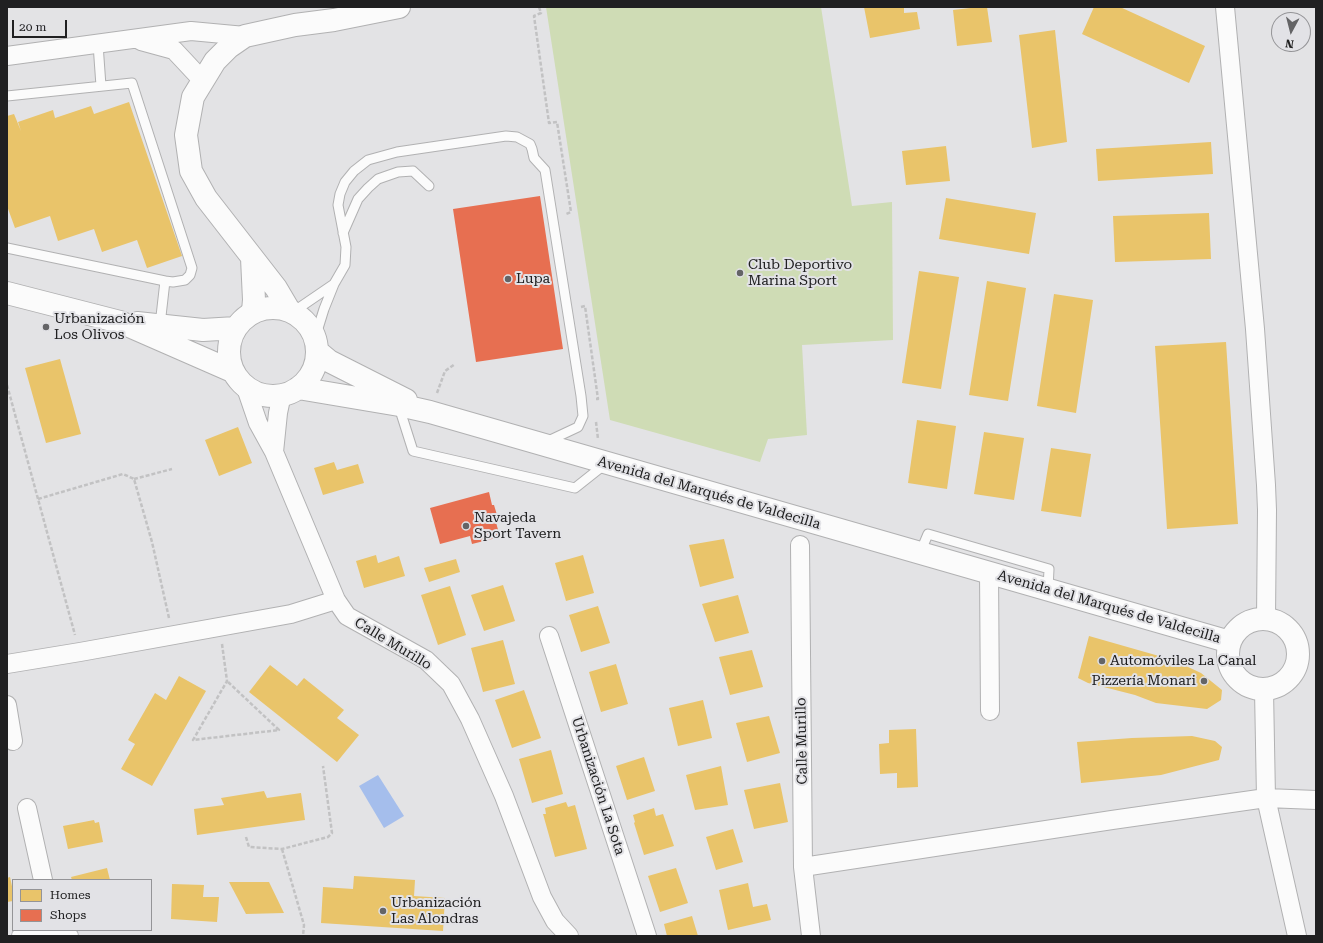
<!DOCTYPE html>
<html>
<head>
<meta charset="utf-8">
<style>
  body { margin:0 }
  #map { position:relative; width:1323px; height:943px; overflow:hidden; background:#e3e3e5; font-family:"Roboto Serif",serif }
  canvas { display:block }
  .frame { position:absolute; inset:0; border:8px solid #202021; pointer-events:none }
  .legend { position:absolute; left:12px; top:879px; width:140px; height:52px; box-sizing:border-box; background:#e2e2e6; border:1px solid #949497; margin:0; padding:5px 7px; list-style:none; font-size:12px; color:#202021 }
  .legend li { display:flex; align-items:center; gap:8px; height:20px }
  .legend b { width:20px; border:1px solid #949497 }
  .north { position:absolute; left:1271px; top:12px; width:40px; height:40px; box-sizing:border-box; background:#e2e2e6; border:1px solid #949497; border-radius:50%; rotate:187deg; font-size:11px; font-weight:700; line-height:16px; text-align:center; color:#202021 }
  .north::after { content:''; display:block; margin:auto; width:14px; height:18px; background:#646466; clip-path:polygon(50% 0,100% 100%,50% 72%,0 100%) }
  .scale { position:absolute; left:12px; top:20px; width:55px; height:18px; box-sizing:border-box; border:2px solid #202021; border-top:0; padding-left:5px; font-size:12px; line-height:14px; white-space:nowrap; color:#202021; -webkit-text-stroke:3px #e2e2e6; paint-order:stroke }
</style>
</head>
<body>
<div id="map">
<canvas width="1323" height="943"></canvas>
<div class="frame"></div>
<ul class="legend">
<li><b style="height:11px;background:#e9c46a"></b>Homes</li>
<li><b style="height:11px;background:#e76f51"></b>Shops</li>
</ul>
<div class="north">N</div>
<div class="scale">20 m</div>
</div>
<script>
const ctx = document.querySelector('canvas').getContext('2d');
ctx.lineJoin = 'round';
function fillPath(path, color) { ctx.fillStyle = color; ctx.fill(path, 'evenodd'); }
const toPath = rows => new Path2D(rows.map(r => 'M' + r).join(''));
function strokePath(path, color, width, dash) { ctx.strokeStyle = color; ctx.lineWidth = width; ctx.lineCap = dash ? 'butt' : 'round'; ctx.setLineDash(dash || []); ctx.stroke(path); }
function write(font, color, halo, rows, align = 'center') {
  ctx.font = font + ' "Roboto Serif",serif'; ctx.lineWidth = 4; ctx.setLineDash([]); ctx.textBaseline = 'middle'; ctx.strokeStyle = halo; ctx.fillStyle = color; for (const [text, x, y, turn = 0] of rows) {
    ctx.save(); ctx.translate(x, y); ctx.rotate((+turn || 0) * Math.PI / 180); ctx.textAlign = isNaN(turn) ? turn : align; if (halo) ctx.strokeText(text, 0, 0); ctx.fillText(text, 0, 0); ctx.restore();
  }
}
fillPath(toPath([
  [546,7,821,7,852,206,892,202,893,340,802,345,807,435,768,439,760,462,610,420]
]), '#cfdcb5');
fillPath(toPath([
  [378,775,404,816,384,828,359,786]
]), '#a5beec');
fillPath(toPath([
  [864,7,904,7,904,13,917,12,920,29,870,38],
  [979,7,987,7,992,42,957,46,953,10],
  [1094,7,1120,7,1205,46,1189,83,1082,34],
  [1055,30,1067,142,1032,148,1019,35],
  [129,102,182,256,147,268,137,240,102,252,94,229,58,241,50,216,15,228,7,206,7,116,14,114,21,131,18,122,53,110,55,118,91,106,94,114],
  [1211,142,1213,174,1098,181,1096,149],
  [946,146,950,181,906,185,902,151],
  [946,198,1036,213,1029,254,939,239],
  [1209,213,1211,259,1115,262,1113,216],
  [919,271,959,277,941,389,902,383],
  [987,281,1026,288,1008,401,969,395],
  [1054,294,1093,300,1076,413,1037,406],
  [1226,342,1238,524,1167,529,1155,346],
  [60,359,81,434,46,443,25,368],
  [917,420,956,426,947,489,908,483],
  [238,427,252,463,219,476,205,440],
  [984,432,1024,438,1014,500,974,494],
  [1051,448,1091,454,1081,517,1041,511],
  [334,462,337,470,358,464,364,483,323,495,314,468],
  [724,539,734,578,700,587,689,545],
  [376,555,378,563,399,556,405,576,364,588,356,561],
  [583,555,594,593,566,601,555,563],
  [456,559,460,572,429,582,424,568],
  [503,585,515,621,484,631,471,595],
  [450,586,466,635,438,645,421,595],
  [738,595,749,633,715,642,702,604],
  [598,606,610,643,581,652,569,615],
  [1089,636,1173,660,1201,673,1222,690,1221,700,1207,709,1156,703,1135,695,1088,683,1078,678],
  [503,640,515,684,483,692,471,648],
  [752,650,763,687,730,695,719,657],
  [616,664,628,704,601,712,589,672],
  [270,665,297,686,304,678,344,710,337,718,359,735,337,762,249,692],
  [179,676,206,691,152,786,121,769,135,744,128,740,155,693,166,700],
  [524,690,541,738,512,748,495,700],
  [703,700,712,738,678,746,669,708],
  [769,716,780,753,747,762,736,723],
  [916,729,918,787,897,788,897,773,880,774,879,744,889,743,889,730],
  [1192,736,1215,741,1222,747,1219,760,1161,775,1081,783,1077,742,1132,738],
  [551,750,563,794,532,803,519,759],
  [644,757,655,791,627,800,616,766],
  [721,766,728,805,695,810,686,775],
  [780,783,788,822,754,829,744,790],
  [264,791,267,798,301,793,305,820,197,835,194,809,224,805,221,798],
  [566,802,568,807,575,805,587,849,555,857,543,814,546,814,545,808],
  [654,808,656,816,663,814,674,846,644,855,634,823,635,822,633,815],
  [94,820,95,823,99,822,103,842,68,849,63,826],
  [733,829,743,862,716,870,706,837],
  [107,868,110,880,72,880,71,877],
  [676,868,688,903,660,912,648,876],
  [354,876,415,880,414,896,445,898,443,931,321,923,323,887,353,889],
  [10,877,13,891,13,901,7,902,7,878],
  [229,882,269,882,284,913,246,914],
  [748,883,753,907,767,904,771,920,728,930,719,890],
  [172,884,204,885,203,897,219,897,217,922,171,919],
  [692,916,698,936,667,936,664,924]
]), '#e9c46a');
fillPath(toPath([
  [540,196,563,349,476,362,453,209],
  [489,492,492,505,494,505,497,515,494,515,500,537,472,544,470,536,440,544,430,508]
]), '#e76f51');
const service = toPath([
  [98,44,101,86],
  [7,96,132,83,192,268,190,275,185,280,173,282,165,281],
  [343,233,358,199,368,188,378,179,398,172,413,171,429,186],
  [7,248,165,281,160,325],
  [293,312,334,284],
  [315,338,324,309,334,284,345,265,346,247,338,205,340,194,345,182,354,171,368,160,397,152,506,136,517,137,530,144,532,149,534,158,545,170,581,396,583,416,578,427,546,442],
  [399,407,413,451,575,488,604,465],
  [920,553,928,534,1049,569,1048,589]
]);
const minor = toPath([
  [1225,7,1255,329,1266,485,1267,510,1266,619],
  [141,41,174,50,203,81],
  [7,56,191,31,245,36],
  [246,388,258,423,274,452,336,600,347,616,426,660,451,684,470,719,504,796,542,897,555,921,569,936],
  [274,452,278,413,282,394],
  [800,545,803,867,811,936],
  [989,572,990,711],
  [549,636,647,936],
  [7,664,80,652,291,614,336,600],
  [1264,690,1266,798,1297,936],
  [7,705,13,741],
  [27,808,43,880],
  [803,867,1112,820,1266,798,1316,800],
  [21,936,69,936]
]);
const tertiary = toPath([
  [252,258,254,300,253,311],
  [289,310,276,288,206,198,191,171,186,135,193,97,215,61,229,47,245,36,295,25,334,20,399,7]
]);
const secondary = toPath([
  [7,293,120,322,232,371],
  '229 352a44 44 0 1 1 88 0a44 44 0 1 1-88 0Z',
  [137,323,203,330,236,328],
  [317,351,329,361,406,400],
  [298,388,399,405,430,412,1230,642],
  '1228 654a35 35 0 1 1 70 0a35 35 0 1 1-70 0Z'
]);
strokePath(service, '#b1b1b2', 11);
strokePath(minor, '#b1b1b2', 20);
strokePath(tertiary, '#b1b1b2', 24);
strokePath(secondary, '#b1b1b2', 24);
strokePath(toPath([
  [539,7,541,13,534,16,549,123,557,122,571,212,566,214],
  [581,307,585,306,598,399,595,399],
  [7,385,75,635],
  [437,393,445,371,455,364],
  [596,422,598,439],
  [134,479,172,469],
  [38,499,123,474,134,479,152,542,169,618],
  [222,644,227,681,193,740,279,730,227,681],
  [246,837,249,847,282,849,328,837,332,833,323,766],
  [282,849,304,925,303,936]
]), '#c2c2c3', 2.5, [4, 2]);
strokePath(service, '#fbfbfb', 9);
strokePath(minor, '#fbfbfb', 18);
strokePath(tertiary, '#fbfbfb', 22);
strokePath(secondary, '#fbfbfb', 22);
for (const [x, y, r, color] of [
  [740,273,4,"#646466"],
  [508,279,4,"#646466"],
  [46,327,4,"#646466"],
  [466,526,4,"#646466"],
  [1102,661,4,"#646466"],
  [1204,681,4,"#646466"],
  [383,911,4,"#646466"]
]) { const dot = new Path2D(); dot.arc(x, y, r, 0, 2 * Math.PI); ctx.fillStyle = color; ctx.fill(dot); strokePath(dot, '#e2e2e6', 1.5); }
write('14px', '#202021', '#e2e2e6', [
  ["Club Deportivo",748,265],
  ["Marina Sport",748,281],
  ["Lupa",516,279],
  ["Urbanización",54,319],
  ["Los Olivos",54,335],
  ["Navajeda",474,518],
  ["Sport Tavern",474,534],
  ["Automóviles La Canal",1110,661],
  ["Pizzería Monari",1196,681,"right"],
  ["Urbanización",391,903],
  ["Las Alondras",391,919]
], 'left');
write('14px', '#202021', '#e2e2e6', [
  ["Avenida del Marqués de Valdecilla",709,493,16],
  ["Avenida del Marqués de Valdecilla",1109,607,16],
  ["Calle Murillo",393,644,31],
  ["Calle Murillo",802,741,-91],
  ["Urbanización La Sota",598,786,72]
]);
</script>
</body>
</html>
